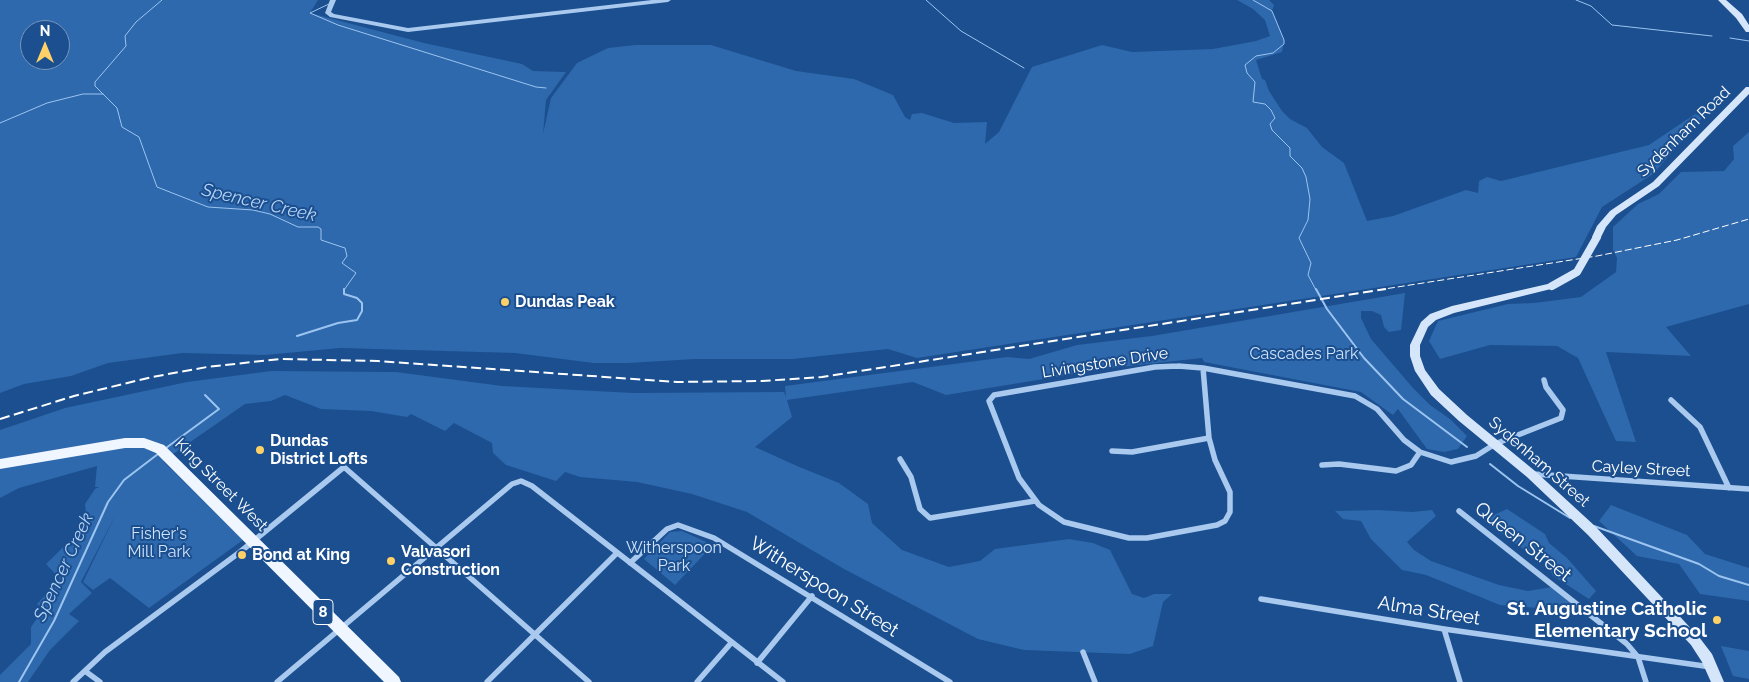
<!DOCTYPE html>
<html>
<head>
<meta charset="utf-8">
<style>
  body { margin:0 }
  #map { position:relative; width:1749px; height:682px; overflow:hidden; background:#1b4f8f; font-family:Raleway,sans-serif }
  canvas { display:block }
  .north { position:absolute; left:20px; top:20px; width:50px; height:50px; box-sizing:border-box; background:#1b4f8f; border:1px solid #7695bc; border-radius:50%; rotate:0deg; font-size:14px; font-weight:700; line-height:20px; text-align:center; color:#fff }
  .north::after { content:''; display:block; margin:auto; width:18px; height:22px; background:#ffd166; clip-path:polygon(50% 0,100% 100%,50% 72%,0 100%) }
</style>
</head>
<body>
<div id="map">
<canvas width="1749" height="682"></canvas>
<div class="north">N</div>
</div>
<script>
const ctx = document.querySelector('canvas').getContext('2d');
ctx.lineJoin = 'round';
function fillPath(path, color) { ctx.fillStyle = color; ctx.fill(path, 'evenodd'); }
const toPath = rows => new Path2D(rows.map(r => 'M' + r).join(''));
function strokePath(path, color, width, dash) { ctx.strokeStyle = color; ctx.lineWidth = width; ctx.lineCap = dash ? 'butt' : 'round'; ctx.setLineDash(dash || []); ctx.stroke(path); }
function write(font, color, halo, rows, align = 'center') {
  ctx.font = font + ' Raleway,sans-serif'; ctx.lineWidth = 4; ctx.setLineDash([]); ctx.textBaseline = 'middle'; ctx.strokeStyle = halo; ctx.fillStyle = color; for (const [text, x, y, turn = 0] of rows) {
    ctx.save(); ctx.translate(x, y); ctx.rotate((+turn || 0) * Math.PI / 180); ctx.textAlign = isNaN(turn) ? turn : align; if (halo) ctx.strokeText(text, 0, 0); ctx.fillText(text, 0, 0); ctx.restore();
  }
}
fillPath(toPath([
  [0,0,318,0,310,13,424,43,522,64,533,71,566,72,546,100,543,134,551,98,577,63,608,48,636,45,711,45,796,71,854,79,893,95,905,117,910,120,912,114,922,113,954,123,987,122,985,144,999,132,1032,67,1102,45,1132,52,1213,49,1256,41,1270,36,1265,20,1253,9,1237,0,1269,0,1274,5,1272,11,1284,40,1282,52,1256,60,1262,79,1265,80,1269,91,1282,111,1290,119,1307,128,1322,147,1344,163,1367,221,1393,216,1466,190,1478,193,1479,181,1487,177,1501,181,1649,145,1695,114,1703,117,1653,174,1602,207,1576,257,917,358,888,349,792,359,695,359,628,363,594,363,515,353,340,348,265,355,182,353,108,363,71,376,24,384,0,393],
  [30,30,60,30,60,60,30,60],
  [1749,132,1749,304,1666,327,1691,356,1606,352,1636,442,1616,441,1578,358,1557,346,1490,345,1440,359,1429,341,1438,321,1508,304,1534,303,1581,297,1616,272,1617,258,1613,250,1613,227,1638,204,1659,194,1681,172,1724,171,1734,159,1733,146],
  [1405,293,1401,330,1389,332,1384,327,1381,315,1372,311,1361,311,1361,318,1371,339,1413,388,1430,405,1450,419,1467,436,1458,449,1444,452,1427,449,1398,409,1393,415,1361,392,1204,362,1202,358,1111,368,946,395,913,382,787,400,792,417,755,447,797,466,839,483,868,504,872,523,902,550,949,567,980,561,995,549,1069,539,1093,543,1110,550,1132,594,1144,598,1154,594,1172,594,1163,602,1153,646,1130,654,1024,650,978,639,844,569,747,512,692,494,637,482,580,477,565,472,556,481,506,465,493,453,492,443,454,423,445,431,411,414,407,417,371,411,321,409,285,395,271,401,245,404,163,461,243,540,149,608,110,578,93,590,83,582,116,514,81,582,92,593,69,614,79,621,50,650,28,682,0,682,0,675,31,644,31,627,43,610,37,604,60,579,46,564,87,524,85,504,95,489,99,487,95,487,97,466,19,488,0,498,0,430,65,408,187,382,271,371,396,372,502,386,633,393,784,392,786,397,785,386,1007,357,1029,359,1077,345,1152,336],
  [1611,505,1687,535,1705,554,1749,568,1749,601,1700,594,1679,564,1637,556,1599,521],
  [1507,509,1545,534,1549,543,1567,558,1596,591,1589,599,1553,576,1544,556,1527,552,1483,520],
  [1378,510,1412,512,1432,510,1436,516,1407,542,1414,550,1431,561,1499,585,1528,591,1552,587,1588,612,1500,605,1426,575,1402,570,1371,539,1361,521,1343,519,1335,511],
  [682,531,713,545,675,585,644,559,670,532],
  [1721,646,1749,651,1749,679,1733,676]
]), '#2e69ad');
strokePath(toPath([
  [162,0,136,22,125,36,126,46,95,82,95,86,117,108,122,127,139,137,157,187,208,207,253,210,270,214,298,227,318,227,321,229,321,240,345,248,347,256,342,263,356,273,344,290],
  [926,0,961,31,1024,68],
  [1253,0,1272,11,1284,40,1284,44,1273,53,1256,56,1245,65,1247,73,1255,82,1253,102,1265,104,1271,110,1275,118,1270,124,1272,130,1290,148,1290,156,1302,168,1306,177,1310,199,1308,220,1299,238,1311,263,1308,275,1316,290],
  [1576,0,1591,6,1612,25,1712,36],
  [329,4,310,13,338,25,536,87,546,88],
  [1730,38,1749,41],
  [0,123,47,103,83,94,103,94]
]), '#9cc4f0', 1);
strokePath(toPath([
  [1316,289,1327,309,1364,358,1403,399,1467,447],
  [297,336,338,323,357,320,362,311,362,303,357,298,344,294,344,289],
  [166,448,219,409,205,395],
  [1490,464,1518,486,1570,518],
  [1594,526,1699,564,1719,576,1749,585],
  [19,682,54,621,108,502,124,480,158,454]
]), '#9cc4f0', 2);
strokePath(toPath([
  [1178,366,1203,368,1209,438,1215,460,1230,492,1230,512,1225,521,1217,525,1147,538,1129,538,1064,522,1039,505,1019,478,989,401,994,395,1155,367,1178,366],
  [1203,368,1355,396,1377,409,1404,440,1420,452,1451,462,1476,456,1495,444,1561,418,1563,410,1546,387,1544,380],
  [1671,400,1700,427,1729,488],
  [1112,451,1132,452,1209,438],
  [900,459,911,477,920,509,930,518,1035,501],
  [1322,465,1339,464,1396,471,1411,465,1420,452],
  [1533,474,1749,489],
  [1459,511,1627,644,1638,657,1646,682],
  [630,563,667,529,678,525,714,538,950,682],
  [1261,599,1444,629,1711,667],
  [1444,629,1460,682],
  [1083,652,1095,682],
  [757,663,812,596],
  [85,671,100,682],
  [73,682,105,652,240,552,344,467,589,682],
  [277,682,512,484,521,481,532,486,783,682],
  [487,682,617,553],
  [697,682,732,642]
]), '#a9c9ee', 5.5);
fillPath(toPath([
  [330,0,336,0,331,12,334,14,408,28,652,0,671,0,668,2,408,32,330,17,325,13,330,0]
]), '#a9c9ee');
fillPath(toPath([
  [1718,0,1726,0,1742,14,1749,25,1749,32,1746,32,1736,18,1718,0],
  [1746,87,1749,87,1749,94,1659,186,1616,215,1606,227,1600,239,1594,239,1592,237,1597,226,1610,211,1653,182,1746,87],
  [1552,283,1555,284,1557,286,1555,288,1454,313,1436,320,1428,327,1420,345,1420,356,1425,370,1439,389,1467,415,1535,471,1596,527,1699,637,1712,654,1724,682,1711,682,1702,662,1691,645,1588,535,1527,477,1459,421,1431,395,1415,371,1410,356,1410,345,1421,322,1430,314,1452,306,1552,283]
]), '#d6e6fa');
fillPath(toPath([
  [125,438,144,438,164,445,399,677,401,682,384,682,156,453,144,448,125,448,0,469,0,459,125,438]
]), '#f0f6ff');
strokePath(toPath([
  [1378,290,1597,256,1677,240,1749,219]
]), '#fff', 1, [7, 3]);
strokePath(toPath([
  [0,419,74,396,152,377,207,367,280,359,378,361,677,382,762,381,822,377,1386,289]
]), '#fff', 2, [10, 4.5]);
strokePath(toPath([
  [1552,286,1577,272,1597,237]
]), '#d6e6fa', 8);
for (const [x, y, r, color] of [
  [505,302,5,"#ffd166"],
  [260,450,5,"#ffd166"],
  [242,555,5,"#ffd166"],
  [391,561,5,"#ffd166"],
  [1717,620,5,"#ffd166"]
]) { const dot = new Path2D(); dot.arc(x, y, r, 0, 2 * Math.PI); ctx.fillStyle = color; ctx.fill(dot); strokePath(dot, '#1b4f8f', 2); }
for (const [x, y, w] of [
  [323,612,20]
]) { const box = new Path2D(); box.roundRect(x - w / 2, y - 12.5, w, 25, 4); ctx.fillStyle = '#1b4f8f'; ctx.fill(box); strokePath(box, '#fff', 1); }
write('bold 15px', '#fff', null, [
  ["8",323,612]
]);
write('16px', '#fff', '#1b4f8f', [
  ["Sydenham Road",1684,132,-44],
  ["Livingstone Drive",1105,363,-9],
  ["Sydenham Street",1539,462,41],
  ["Cayley Street",1641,469,3],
  ["King Street West",221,485,45]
]);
write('bold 16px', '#fff', '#1b4f8f', [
  ["Dundas Peak",515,302],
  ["Dundas",270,441],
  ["District Lofts",270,459],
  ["Valvasori",401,552],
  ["Construction",401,570],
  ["Bond at King",252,555]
], 'left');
write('16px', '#cfe3fa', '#1b4f8f', [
  ["Cascades Park",1304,354],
  ["Fisher's",159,534],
  ["Mill Park",159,552],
  ["Witherspoon",674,548],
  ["Park",674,566]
]);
write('italic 18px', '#b5d3f5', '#1b4f8f', [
  ["Spencer Creek",259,203,13],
  ["Spencer Creek",64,567,-65]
]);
write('19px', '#fff', '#1b4f8f', [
  ["Queen Street",1523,542,38],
  ["Witherspoon Street",824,587,32],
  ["Alma Street",1429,611,9]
]);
write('bold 19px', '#fff', '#1b4f8f', [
  ["St. Augustine Catholic",1707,609],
  ["Elementary School",1707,631]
], 'right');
</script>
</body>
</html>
